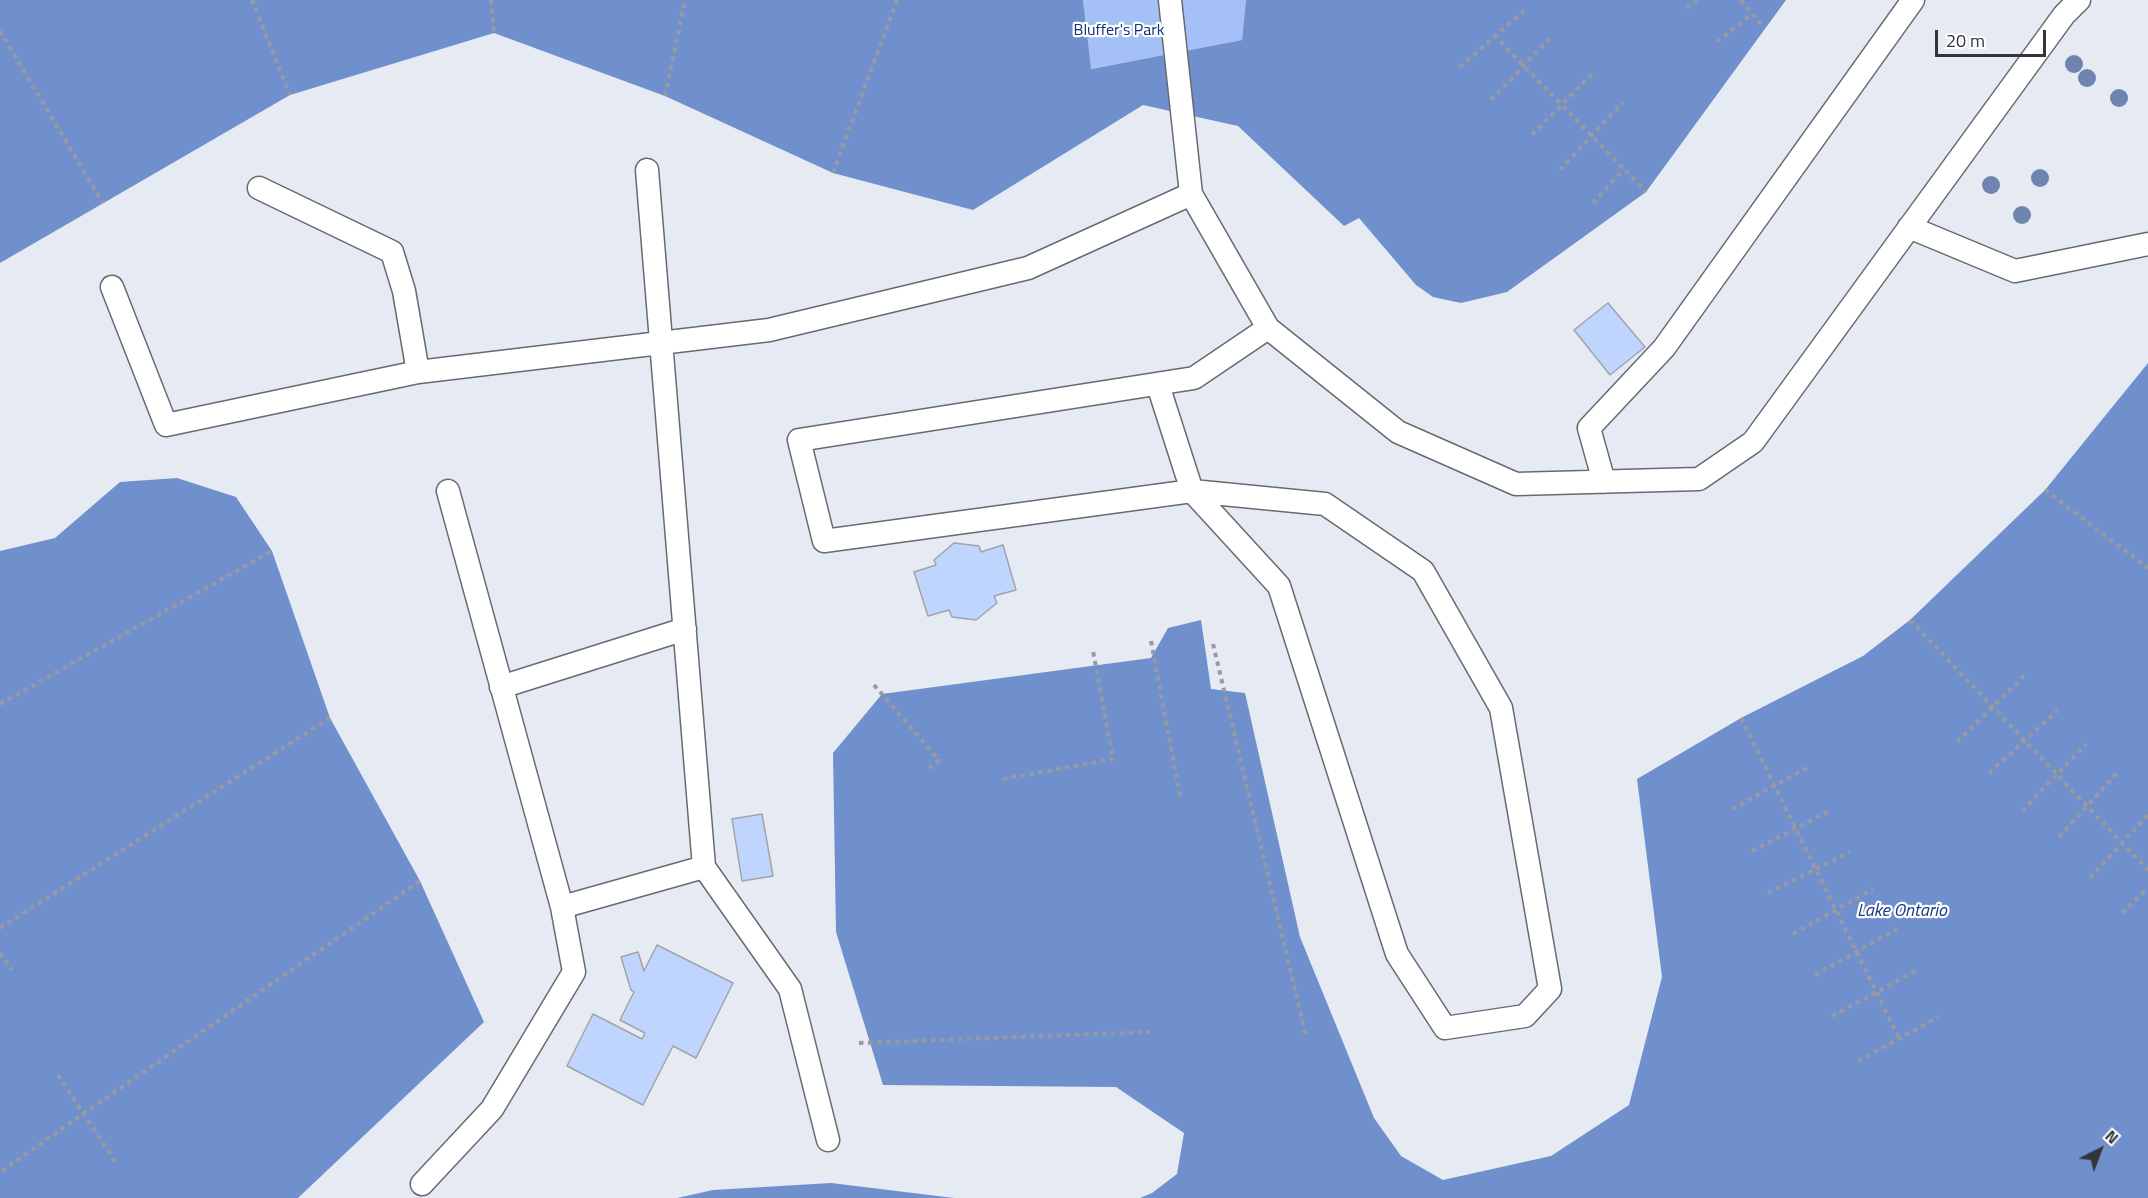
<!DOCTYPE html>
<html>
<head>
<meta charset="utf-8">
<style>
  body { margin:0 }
  #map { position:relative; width:2148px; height:1198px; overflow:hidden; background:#e5eaf3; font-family:"Titillium Web",sans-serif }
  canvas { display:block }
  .north { position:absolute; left:2070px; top:1120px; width:60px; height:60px; -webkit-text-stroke:4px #fff; paint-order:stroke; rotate:42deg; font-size:16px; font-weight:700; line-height:24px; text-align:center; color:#333539 }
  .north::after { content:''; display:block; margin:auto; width:21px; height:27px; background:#333539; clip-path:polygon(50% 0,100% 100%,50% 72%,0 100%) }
  .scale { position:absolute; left:1935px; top:30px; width:111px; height:27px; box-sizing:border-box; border:3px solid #333539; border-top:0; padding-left:8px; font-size:18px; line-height:21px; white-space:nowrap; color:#333539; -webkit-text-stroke:4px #fff; paint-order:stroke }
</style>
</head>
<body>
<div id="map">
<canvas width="2148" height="1198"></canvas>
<div class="north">N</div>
<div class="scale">20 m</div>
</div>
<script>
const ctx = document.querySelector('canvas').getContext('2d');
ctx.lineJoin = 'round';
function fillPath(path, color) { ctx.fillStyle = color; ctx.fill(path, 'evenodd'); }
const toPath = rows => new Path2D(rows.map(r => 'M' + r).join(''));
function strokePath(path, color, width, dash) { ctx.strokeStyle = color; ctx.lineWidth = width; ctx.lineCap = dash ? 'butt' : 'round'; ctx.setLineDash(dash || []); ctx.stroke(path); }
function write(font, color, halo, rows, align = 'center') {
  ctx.font = font + ' "Titillium Web",sans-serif'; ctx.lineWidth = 4.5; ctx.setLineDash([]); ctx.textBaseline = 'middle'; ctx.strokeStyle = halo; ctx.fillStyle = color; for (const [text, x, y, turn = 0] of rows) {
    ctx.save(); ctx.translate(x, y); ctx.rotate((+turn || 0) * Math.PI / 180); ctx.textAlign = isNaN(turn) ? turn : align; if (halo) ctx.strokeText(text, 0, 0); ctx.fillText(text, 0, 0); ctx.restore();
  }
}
fillPath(toPath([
  [1083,0,1246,0,1242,40,1090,69]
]), '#a4c0f7');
fillPath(toPath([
  [0,0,1083,0,1091,69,1242,40,1246,0,1786,0,1646,192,1507,292,1461,303,1433,297,1416,285,1359,218,1344,226,1238,126,1143,105,973,210,833,173,665,96,494,33,290,95,0,263],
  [2148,363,2148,1198,1140,1198,1152,1193,1177,1174,1184,1133,1116,1087,883,1085,836,932,833,753,882,694,1151,658,1168,628,1201,620,1211,689,1245,693,1300,937,1374,1118,1401,1156,1443,1180,1551,1156,1629,1105,1662,977,1637,779,1741,718,1863,656,1910,620,2045,490],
  [177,478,236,497,272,551,330,718,420,881,484,1022,298,1198,0,1198,0,551,55,538,120,482],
  [831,1183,954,1198,677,1198,713,1190]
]), '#708fcd');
const building = toPath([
  [1608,303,1645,347,1610,375,1574,330,1608,303],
  [954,543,979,546,981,552,1003,545,1016,590,994,596,997,603,976,620,952,617,949,610,928,616,914,572,936,565,934,560,954,543],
  [762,814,773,876,742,881,732,819,762,814],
  [657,945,733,983,696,1058,673,1046,643,1105,567,1066,593,1014,642,1039,645,1033,620,1020,634,992,631,990,621,957,638,952,644,971,657,945]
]);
fillPath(building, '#c0d5fd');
strokePath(building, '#9fa4ac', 1.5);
const service = toPath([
  [1170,0,1191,194],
  [259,188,392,252,404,291,418,372],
  [1909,227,2015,271,2148,244],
  [112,287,166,425,418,372,769,330,1028,268,1191,194,1268,328,1398,432,1516,484,1699,479,1753,442,2064,15,2079,0],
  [1158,385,1192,491,824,541,799,440,1194,378,1268,328],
  [1604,482,1589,428,1664,348,1913,0],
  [448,491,562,907,704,867,647,170],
  [1192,491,1325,504,1423,571,1501,708,1550,989,1525,1016,1445,1028,1397,954,1279,586,1192,491],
  [501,687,685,629],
  [704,867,790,989,828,1140],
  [422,1184,492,1109,574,972,562,907]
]);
strokePath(service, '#666a72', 25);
strokePath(toPath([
  [252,0,290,95],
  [491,0,494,33],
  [1741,0,1764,28],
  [1687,8,1697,0],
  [0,31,103,203],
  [1494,35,1646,192],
  [1717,42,1752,14],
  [1460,67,1526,9],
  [665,96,685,0],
  [1491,100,1550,38],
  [1532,135,1593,73],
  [1560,170,1623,102],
  [833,173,897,0],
  [1593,203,1624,169],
  [2045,490,2148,568],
  [1910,620,2148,870],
  [1151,641,1180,796],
  [1213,644,1306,1036],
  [874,685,939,760,927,770],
  [0,704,272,551],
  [1741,718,1899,1038],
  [1957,742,2024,676],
  [1989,773,2058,710],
  [1003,779,1113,759,1093,651],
  [1732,809,1810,766],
  [2022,811,2086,744],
  [2059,837,2117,773],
  [1752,851,1829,811],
  [2090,878,2148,815],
  [1768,893,1850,852],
  [2122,913,2148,888],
  [0,928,330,718],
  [1793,934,1873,889],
  [0,953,12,970],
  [1815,975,1897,929],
  [1832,1016,1916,971],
  [859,1043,1150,1032],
  [1858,1061,1938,1017],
  [58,1075,117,1164],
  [2,1171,83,1114,420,881]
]), '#979aa1', 4, [4.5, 4.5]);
strokePath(service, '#fff', 22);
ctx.fillStyle = '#7084b0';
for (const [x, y] of [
  [2074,64],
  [2087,78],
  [2119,98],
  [2040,178],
  [1991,185],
  [2022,215]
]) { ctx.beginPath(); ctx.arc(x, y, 9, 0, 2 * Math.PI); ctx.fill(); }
write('16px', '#113079', '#fff', [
  ["Bluffer's Park",1119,31]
]);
write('italic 18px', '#193882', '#fff', [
  ["Lake Ontario",1902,912]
]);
</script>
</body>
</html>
